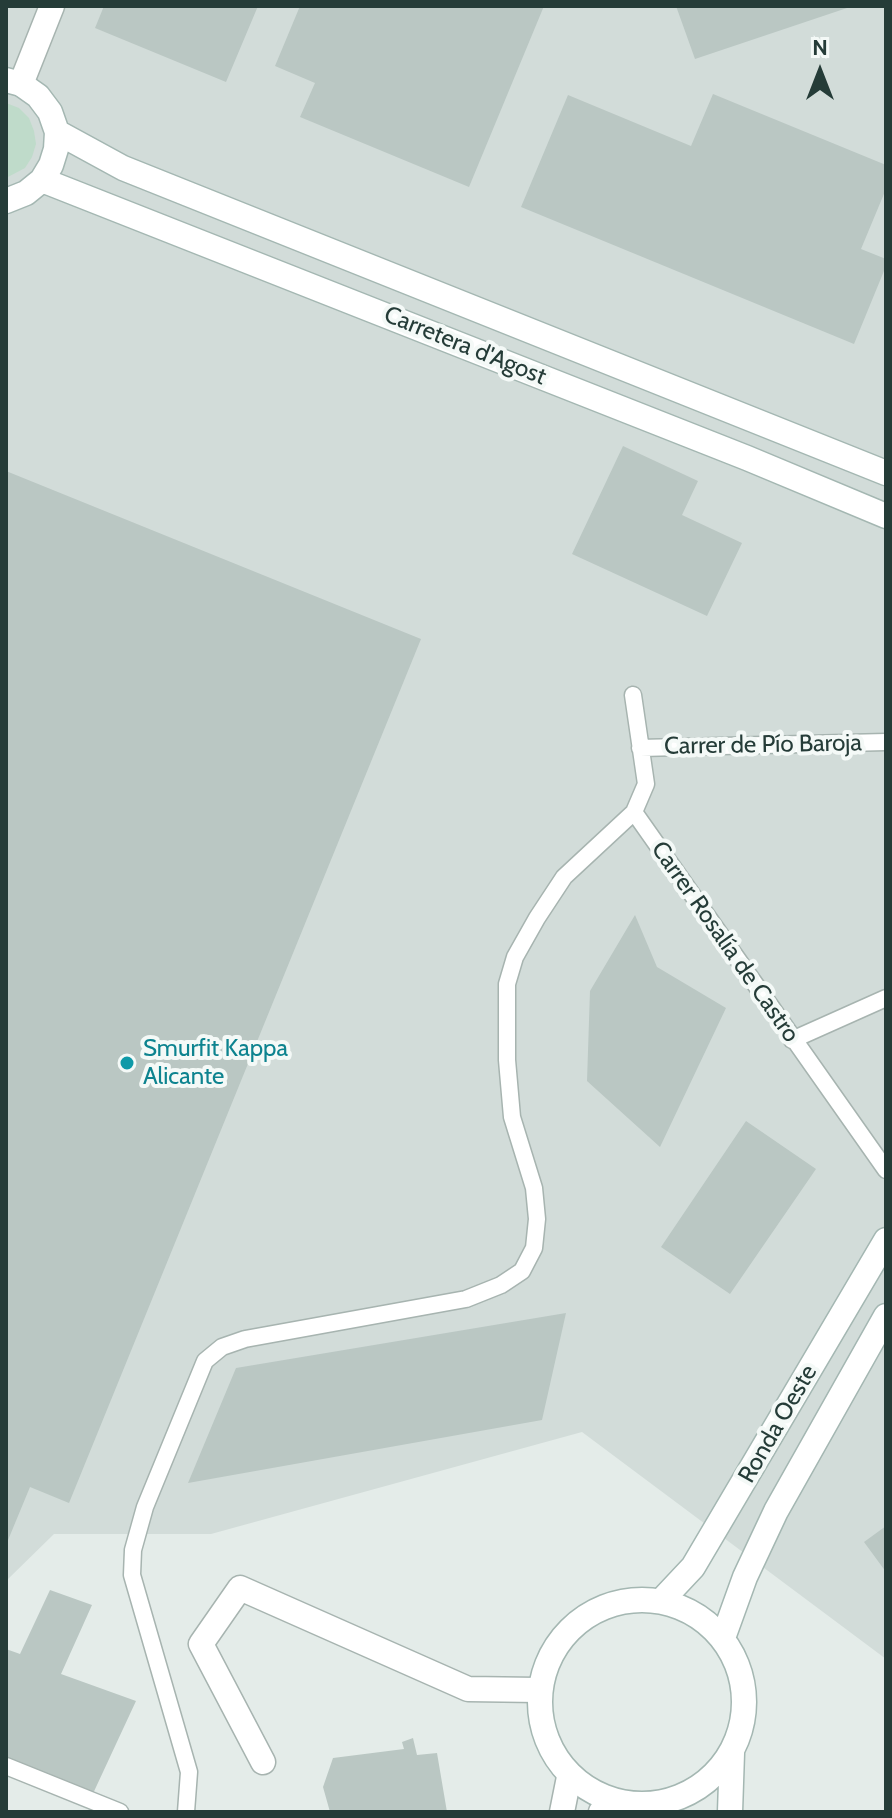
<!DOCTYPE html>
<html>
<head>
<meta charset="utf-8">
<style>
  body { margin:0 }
  #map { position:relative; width:892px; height:1818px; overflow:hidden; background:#e4ece9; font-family:Cabin,sans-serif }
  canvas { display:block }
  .frame { position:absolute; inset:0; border:8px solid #253c38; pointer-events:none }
  .north { position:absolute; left:780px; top:32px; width:80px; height:80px; -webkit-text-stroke:6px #f4f9f7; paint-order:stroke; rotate:0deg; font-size:22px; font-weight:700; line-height:32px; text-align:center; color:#253c38 }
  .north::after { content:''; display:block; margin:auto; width:28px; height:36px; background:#253c38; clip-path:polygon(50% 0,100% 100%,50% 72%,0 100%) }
</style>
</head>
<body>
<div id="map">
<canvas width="892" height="1818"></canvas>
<div class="frame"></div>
<div class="north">N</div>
</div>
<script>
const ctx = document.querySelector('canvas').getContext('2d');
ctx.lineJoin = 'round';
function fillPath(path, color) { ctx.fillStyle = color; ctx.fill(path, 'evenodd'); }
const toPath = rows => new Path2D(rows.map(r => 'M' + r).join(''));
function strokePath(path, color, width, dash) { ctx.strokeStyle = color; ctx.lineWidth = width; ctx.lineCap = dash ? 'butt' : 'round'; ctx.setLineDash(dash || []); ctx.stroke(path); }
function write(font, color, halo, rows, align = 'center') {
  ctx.font = font + ' Cabin,sans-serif'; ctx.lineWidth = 8; ctx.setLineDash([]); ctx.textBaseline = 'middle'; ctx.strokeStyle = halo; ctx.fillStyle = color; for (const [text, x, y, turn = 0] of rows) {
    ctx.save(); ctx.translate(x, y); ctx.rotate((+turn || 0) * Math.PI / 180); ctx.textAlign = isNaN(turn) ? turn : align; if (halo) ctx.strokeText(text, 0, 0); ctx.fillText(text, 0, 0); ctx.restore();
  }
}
fillPath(toPath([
  [6,6,886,6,886,1659,582,1432,211,1534,54,1534,6,1581]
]), '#d2dcd9');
fillPath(toPath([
  [6,103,19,108,29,118,34,131,36,144,32,157,25,168,6,178]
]), '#bfdbca');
fillPath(toPath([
  [104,6,258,6,226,82,95,28],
  [300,6,544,6,469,187,300,117,315,83,275,66],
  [676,6,850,6,850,7,695,59],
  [713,94,886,165,886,189,861,249,886,259,886,266,854,344,521,207,568,95,691,146],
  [623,446,698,481,682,515,742,543,707,616,572,554],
  [6,471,421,639,69,1503,30,1487,6,1545],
  [635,915,657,967,726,1008,660,1147,587,1081,590,991],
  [746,1121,816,1169,730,1294,661,1247],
  [566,1313,542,1420,188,1483,236,1368],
  [886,1526,886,1572,864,1542],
  [50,1590,92,1605,61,1674,136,1701,90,1800,6,1766,6,1649,20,1654],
  [413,1738,417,1755,437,1753,447,1812,330,1812,323,1787,333,1758,404,1749,402,1742]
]), '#bac7c3');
const service = toPath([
  [633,695,646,784,634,812,886,1170],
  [640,748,886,742],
  [792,1040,886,998],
  [6,1766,120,1812],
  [186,1812,189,1772,132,1575,133,1550,145,1507,205,1361,222,1347,245,1339,466,1299,501,1285,522,1271,534,1248,537,1219,534,1188,512,1117,507,1060,507,984,515,957,537,918,564,877,634,812]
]);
const minor = toPath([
  [21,84,52,6],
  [263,1762,201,1644,240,1588,468,1689,538,1690]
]);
const tertiary = toPath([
  [562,1812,569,1777],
  [601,1812,612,1802]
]);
const secondary = toPath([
  [6,80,21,84,38,96,50,112,57,132,56,149,51,165,42,180,26,193,6,201],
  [57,132,123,168,886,473],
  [42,180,747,458,886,516],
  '540 1702a102 102 0 1 1 204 0a102 102 0 1 1-204 0Z',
  [662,1600,693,1567,886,1240],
  [723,1638,745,1577,776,1511,886,1316],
  [730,1812,732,1753]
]);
strokePath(service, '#a7b4b0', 19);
strokePath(minor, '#a7b4b0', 27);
strokePath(tertiary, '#a7b4b0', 27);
strokePath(secondary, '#a4b7b2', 27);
strokePath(service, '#fff', 16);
strokePath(minor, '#fff', 24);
strokePath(tertiary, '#fff', 24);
strokePath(secondary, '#fff', 24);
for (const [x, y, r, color] of [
  [127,1063,8,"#0f9aa8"]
]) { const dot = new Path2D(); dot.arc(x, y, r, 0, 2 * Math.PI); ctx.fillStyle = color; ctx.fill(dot); strokePath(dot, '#f4f9f7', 3); }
write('24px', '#253c38', '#f4f9f7', [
  ["Carretera d'Agost",465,346,22],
  ["Carrer de Pío Baroja",763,745,-1],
  ["Carrer Rosalía de Castro",725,942,55],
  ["Ronda Oeste",778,1424,-60]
]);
write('24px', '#0d838f', '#f4f9f7', [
  ["Smurfit Kappa",143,1049],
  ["Alicante",143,1077]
], 'left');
</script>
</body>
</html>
